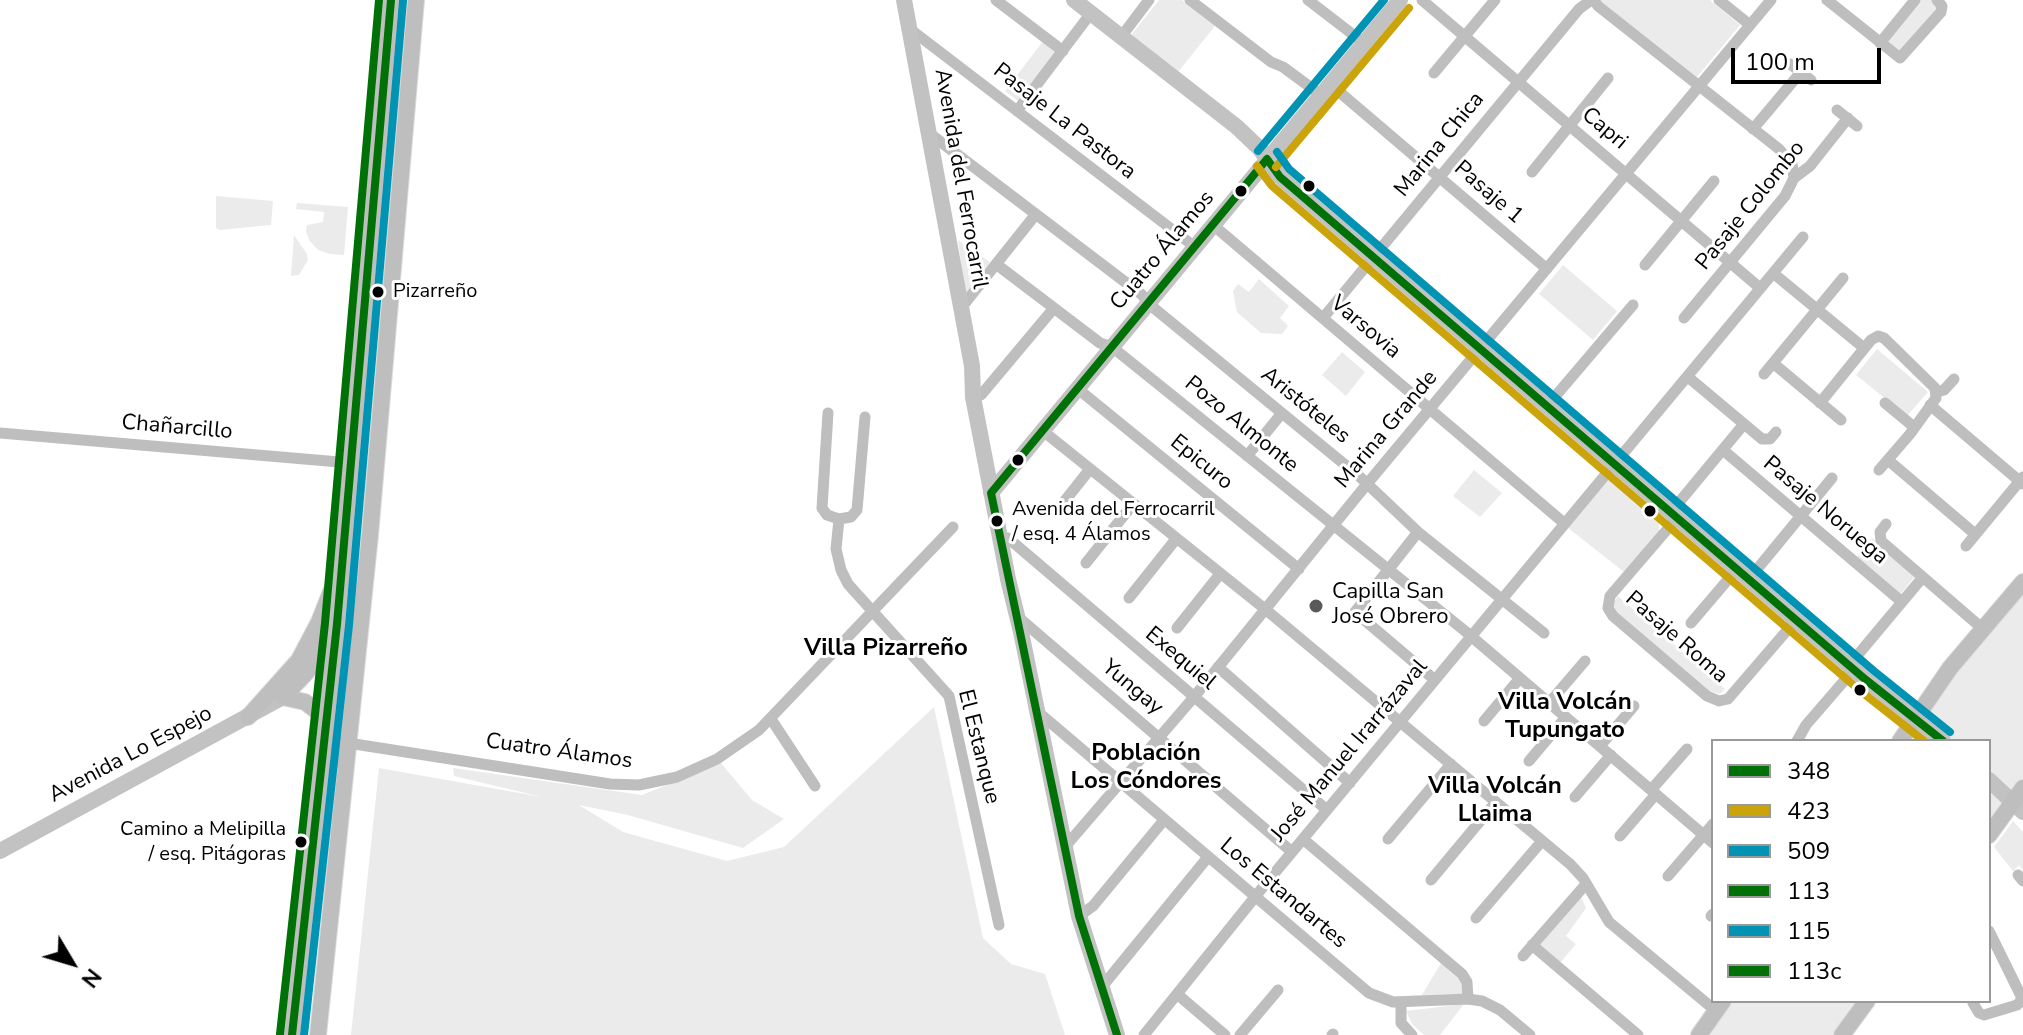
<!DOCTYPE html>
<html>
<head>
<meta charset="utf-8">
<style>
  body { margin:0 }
  #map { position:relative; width:2023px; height:1035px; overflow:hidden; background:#fff; font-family:"Nunito Sans",sans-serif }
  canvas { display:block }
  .legend { position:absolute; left:1711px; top:739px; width:280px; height:264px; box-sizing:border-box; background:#fff; border:2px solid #999; margin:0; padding:10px 14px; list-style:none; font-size:24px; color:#000 }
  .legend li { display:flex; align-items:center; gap:16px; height:40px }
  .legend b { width:40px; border:2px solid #999 }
  .north { position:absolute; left:32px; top:923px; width:80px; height:80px; -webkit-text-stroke:6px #fff; paint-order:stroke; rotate:128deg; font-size:22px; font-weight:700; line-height:32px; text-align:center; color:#000 }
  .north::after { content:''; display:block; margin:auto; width:28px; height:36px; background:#000; clip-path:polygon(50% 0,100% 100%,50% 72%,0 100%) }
  .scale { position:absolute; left:1731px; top:48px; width:150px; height:36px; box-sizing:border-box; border:4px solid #000; border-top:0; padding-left:10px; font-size:24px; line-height:28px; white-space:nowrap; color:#000; -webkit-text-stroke:6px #fff; paint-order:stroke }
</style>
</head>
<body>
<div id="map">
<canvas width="2023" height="1035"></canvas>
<ul class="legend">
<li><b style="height:10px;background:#007106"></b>348</li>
<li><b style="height:10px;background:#caa40a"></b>423</li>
<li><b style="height:10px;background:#0093b3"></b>509</li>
<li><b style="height:10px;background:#007106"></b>113</li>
<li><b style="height:10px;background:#0093b3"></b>115</li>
<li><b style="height:10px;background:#007106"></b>113c</li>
</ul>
<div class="north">N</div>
<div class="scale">100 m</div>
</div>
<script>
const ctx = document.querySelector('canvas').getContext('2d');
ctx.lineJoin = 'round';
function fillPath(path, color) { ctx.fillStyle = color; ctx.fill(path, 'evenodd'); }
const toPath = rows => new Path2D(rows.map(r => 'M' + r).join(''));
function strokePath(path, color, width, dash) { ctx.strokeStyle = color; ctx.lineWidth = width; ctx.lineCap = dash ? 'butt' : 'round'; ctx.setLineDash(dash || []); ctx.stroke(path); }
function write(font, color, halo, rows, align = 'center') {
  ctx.font = font + ' "Nunito Sans",sans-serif'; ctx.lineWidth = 6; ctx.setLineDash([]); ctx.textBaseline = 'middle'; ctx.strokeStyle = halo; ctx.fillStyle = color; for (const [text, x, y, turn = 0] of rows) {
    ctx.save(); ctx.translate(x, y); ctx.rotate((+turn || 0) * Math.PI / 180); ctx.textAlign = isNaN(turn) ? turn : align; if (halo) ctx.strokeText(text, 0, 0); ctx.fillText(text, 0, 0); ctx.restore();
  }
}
fillPath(toPath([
  [1159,0,1182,0,1215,26,1178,72,1131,35],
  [1602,0,1710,0,1740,25,1697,77,1601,2],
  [1919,0,1933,0,1939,5,1903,54,1885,40],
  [1044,40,1058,50,1018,101,1005,91],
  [216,196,273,201,271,225,220,230,216,228],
  [297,203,348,207,344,255,330,254,318,250,309,240,306,231,307,225,323,222,324,212,296,209],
  [294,235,307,254,308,260,299,275,291,276],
  [958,240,990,262,965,294],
  [1563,265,1617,311,1593,340,1539,294],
  [1259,279,1289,306,1280,318,1288,326,1282,334,1261,333,1237,312,1233,291,1238,284,1249,292],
  [1877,349,1928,392,1907,416,1856,375],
  [1342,352,1365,372,1346,396,1322,375],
  [1474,470,1502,493,1480,517,1453,496],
  [1611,474,1659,514,1659,531,1624,572,1567,527],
  [1872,538,1916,575,1900,595,1856,558],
  [2023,592,2023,781,1989,828,1989,741,1908,741,1957,671],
  [1618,596,1725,689,1720,694,1710,691,1616,612,1613,603],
  [934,707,983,938,1011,964,1045,974,1065,1035,351,1035,379,768,542,797,454,776,453,768,642,795,721,763,752,800,784,819,743,848,628,815,579,805,623,832,727,861,784,847],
  [2013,821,2023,832,2023,871,2019,865,2013,871,1994,847],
  [1580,894,1586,908,1566,936,1576,944,1560,963,1538,945],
  [1441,963,1462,982,1463,994,1422,995],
  [1731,1001,1862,1001,1838,1035,1708,1035],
  [1464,1004,1440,1035,1424,1035,1412,1024,1406,1011]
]), '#ebebeb');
const primary = toPath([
  [283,697,306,673,333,632],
  [283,697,305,702,327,719,344,763],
  [248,717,299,660,319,622,334,584],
  [1900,741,1950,668,2023,582],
  [1989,835,2023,788],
  [292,1035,337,624,391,0],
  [318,1035,370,535,416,0],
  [1699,1035,1723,1001],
  [1842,1035,1867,1001]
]);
strokePath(primary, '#dbdbdb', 18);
strokePath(toPath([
  [996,0,1063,51],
  [1190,0,1271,62,1283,67,1321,95],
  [1308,0,1364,43],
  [1422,0,1760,288],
  [1594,0,1598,6,1779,149,1792,164,1794,178],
  [1719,0,1750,25],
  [1827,0,1900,58,1941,12,1942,6,1937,0],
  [910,29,1195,247],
  [1121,37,1149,0],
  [1880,43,1915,0],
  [1790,64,1811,80],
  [1434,73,1495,0],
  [1330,84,1547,269],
  [1837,110,1857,126],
  [1017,111,1091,13],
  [1753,129,1801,72],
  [929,133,1141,294,1155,309,1360,477,1418,532,1544,633],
  [1532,172,1608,78],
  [1213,225,1564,523],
  [996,264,1100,343,1112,347,1465,631,1713,843],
  [1645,265,1714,181],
  [1773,273,1864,348],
  [961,308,1036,214],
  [1323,318,1579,9,1591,0],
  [1684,318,1785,196,1794,178,1810,166,1848,118],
  [1773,363,1841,420],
  [1764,374,1843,278],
  [1688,377,1762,439,1770,439,1776,432],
  [1078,389,1299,569],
  [1937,392,1944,390,1954,379],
  [981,395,1054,308],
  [1820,403,1871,340,1878,336,1884,338,1935,388,1936,398,1910,434,1879,470],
  [1885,403,1914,427],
  [1930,405,2023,484],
  [1547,406,1633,305],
  [828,413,822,508,827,515,839,519,851,517,857,510,865,417],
  [1043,431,1265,609,1570,864,1583,878,1609,922,1716,1011],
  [0,433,351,463],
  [1723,450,1902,602],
  [1247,456,1282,413],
  [1888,460,1975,534],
  [1056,512,1090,469],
  [1671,512,1744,424],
  [1677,518,1610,596,1608,608,1613,616,1707,696,1719,701,1728,699,1796,620],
  [839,519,836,549,841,570,848,584,949,696,999,925],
  [1886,524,1880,532,1881,541,1983,629],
  [1418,532,1355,612,1435,680],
  [1008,538,1327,810],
  [1966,546,2023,477],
  [1086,563,1133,504],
  [1749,579,1832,478],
  [1129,598,1176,539],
  [1018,617,1292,852],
  [1691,623,1737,569],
  [1177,628,1220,574],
  [1218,667,1350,783],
  [1549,703,1585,661],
  [1038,712,1369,993,1393,1002,1468,999,1482,1001,1500,1010,1530,1035],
  [771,719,815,786],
  [1484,721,1520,678],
  [1797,741,1806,725,1844,681,1856,657,1923,577],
  [348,743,610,784,639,785,677,777,717,759,759,730,953,527],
  [1600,746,1634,706],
  [1529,761,1566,717],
  [1651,790,1687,749],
  [1575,797,1611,755],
  [1620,836,1656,794],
  [1303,839,1462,974,1467,982,1468,999],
  [1388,839,1451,764],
  [1064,848,1194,697,1367,484,1771,0],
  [2018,875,2023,881],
  [1668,876,1713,824],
  [1431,880,1496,802],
  [1079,916,1093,906,1164,820],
  [1711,916,1713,914],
  [1476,918,1542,841],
  [1989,931,2021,996,2021,1001,2017,1005],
  [1532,945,1638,1035],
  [1523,956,1586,884],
  [1101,988,1208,857],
  [1177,994,1225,1035],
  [1401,1002,1401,1023,1412,1035],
  [1973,1003,1979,1013,1984,1015,2017,1005],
  [1144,1035,1263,887,1803,237],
  [1240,1035,1278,990],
  [1332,1035,1333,1034]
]), '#bebebe', 11);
strokePath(toPath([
  [904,0,972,366,973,397,1008,579,1021,632,1079,916,1117,1035],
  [1074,0,1237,127,1260,149,1280,177,1866,680,1943,741],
  [991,493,1400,0],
  [1989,780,2023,812],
  [0,851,283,697]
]), '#c2c2c2', 16);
strokePath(primary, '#bebebe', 16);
strokePath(toPath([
  [1267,159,1280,177,1866,680,1943,741],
  [1117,1035,1079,916,991,493,1267,159]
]), '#007106', 8);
strokePath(toPath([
  [1257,166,1272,186,1858,689,1924,741],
  [1276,167,1409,8]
]), '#caa40a', 8);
strokePath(toPath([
  [1258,151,1384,0],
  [1277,152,1289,169,1874,671,1950,732]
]), '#0093b3', 8);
strokePath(toPath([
  [292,1035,337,624,391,0]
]), '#007106', 8);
strokePath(toPath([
  [304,1035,349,625,403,1]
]), '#0093b3', 8);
strokePath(toPath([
  [280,1034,325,623,379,0]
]), '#007106', 8);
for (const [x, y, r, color] of [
  [1309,186,7,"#000"],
  [1241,191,7,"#000"],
  [378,292,7,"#000"],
  [1018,460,7,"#000"],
  [1650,511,7,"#000"],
  [997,521,7,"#000"],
  [1316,606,8,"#595959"],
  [1860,690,7,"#000"],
  [301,842,7,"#000"]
]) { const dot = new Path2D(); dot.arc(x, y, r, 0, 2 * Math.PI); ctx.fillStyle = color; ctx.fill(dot); strokePath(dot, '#fff', 3); }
write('20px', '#000', '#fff', [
  ["Pizarreño",393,292],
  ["Avenida del Ferrocarril",1012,510],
  ["/ esq. 4 Álamos",1012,535],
  ["Camino a Melipilla",286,830,"right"],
  ["/ esq. Pitágoras",286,855,"right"]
], 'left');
write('22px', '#000', '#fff', [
  ["Pasaje La Pastora",1064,122,38],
  ["Capri",1604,129,40],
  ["Marina Chica",1440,145,-51],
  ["Avenida del Ferrocarril",960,179,80],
  ["Pasaje 1",1488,193,41],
  ["Pasaje Colombo",1751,206,-51],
  ["Cuatro Álamos",1163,251,-50],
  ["Varsovia",1365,328,40],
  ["Aristóteles",1305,406,39],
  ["Pozo Almonte",1241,425,39],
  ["Chañarcillo",177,428,5],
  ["Marina Grande",1387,430,-50],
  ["Epicuro",1201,463,39],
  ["Pasaje Noruega",1825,511,40],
  ["Pasaje Roma",1676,638,41],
  ["Exequiel",1180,659,40],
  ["Yungay",1132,688,40],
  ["El Estanque",978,747,76],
  ["José Manuel Irarrázaval",1350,751,-50],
  ["Cuatro Álamos",559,752,8],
  ["Avenida Lo Espejo",131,755,-28],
  ["Los Estandartes",1283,894,40]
]);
write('22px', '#000', '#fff', [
  ["Capilla San",1332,593],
  ["José Obrero",1332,618]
], 'left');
write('bold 24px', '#000', '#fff', [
  ["Villa Pizarreño",886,649],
  ["Villa Volcán",1565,703],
  ["Tupungato",1565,731],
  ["Población",1146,754],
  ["Los Cóndores",1146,782],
  ["Villa Volcán",1495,787],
  ["Llaima",1495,815]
]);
</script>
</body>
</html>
